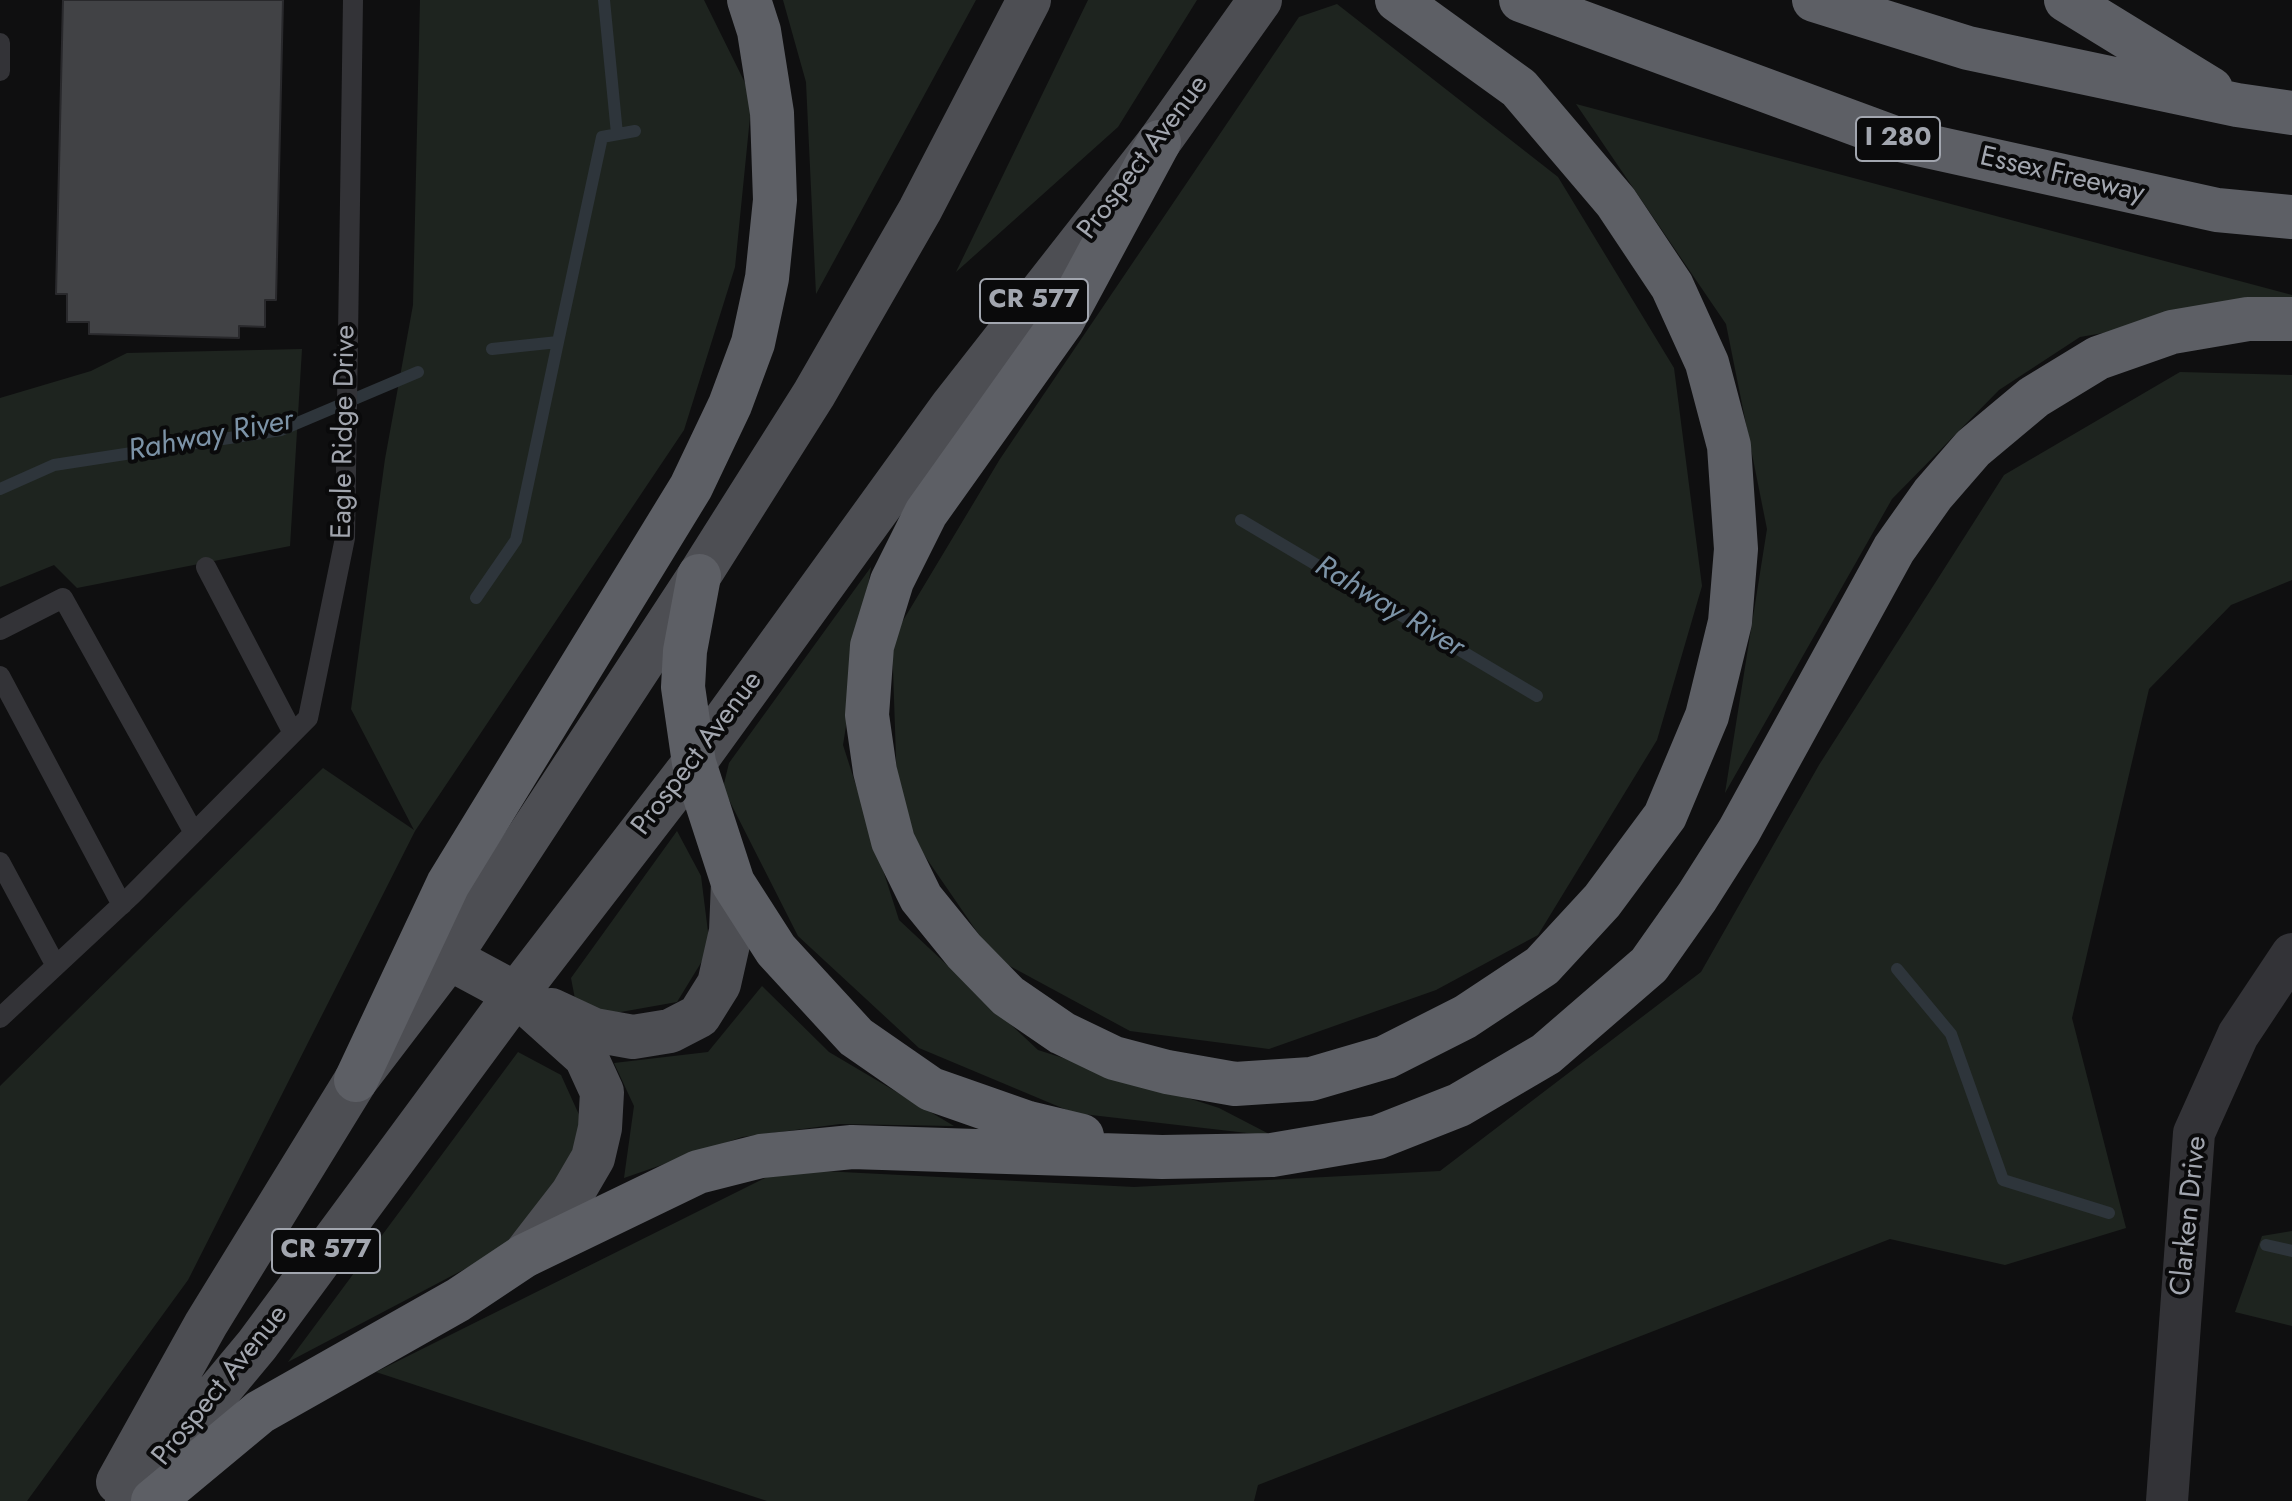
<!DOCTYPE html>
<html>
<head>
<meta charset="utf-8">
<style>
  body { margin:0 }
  canvas { display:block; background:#0f0f10 }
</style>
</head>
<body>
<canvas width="2292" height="1501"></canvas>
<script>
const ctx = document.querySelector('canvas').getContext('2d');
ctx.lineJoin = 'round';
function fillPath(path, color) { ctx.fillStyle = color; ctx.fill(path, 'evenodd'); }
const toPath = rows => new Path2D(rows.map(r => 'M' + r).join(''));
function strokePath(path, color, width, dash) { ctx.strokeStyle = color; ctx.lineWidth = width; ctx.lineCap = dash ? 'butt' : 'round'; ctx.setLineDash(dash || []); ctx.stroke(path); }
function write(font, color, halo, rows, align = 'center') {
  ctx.font = font + ' Jost,sans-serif'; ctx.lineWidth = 8; ctx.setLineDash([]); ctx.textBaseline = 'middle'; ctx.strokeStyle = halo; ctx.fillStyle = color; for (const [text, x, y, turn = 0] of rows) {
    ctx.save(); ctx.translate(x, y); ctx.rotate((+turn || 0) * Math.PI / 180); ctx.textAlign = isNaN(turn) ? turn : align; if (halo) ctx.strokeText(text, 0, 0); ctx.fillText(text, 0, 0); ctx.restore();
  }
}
fillPath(toPath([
  [420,0,704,0,752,97,735,267,684,430,415,831,188,1280,27,1501,0,1501,0,1086,323,768,414,830,351,709,385,459,413,305],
  [783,0,976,0,816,294,806,82],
  [1088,0,1197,0,1118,127,956,272],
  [1337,4,1558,177,1674,368,1702,586,1657,740,1538,935,1436,990,1269,1049,1130,1031,995,958,898,817,892,639,1000,459,1299,17],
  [1576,104,2292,295,2292,300,2080,337,1999,390,1892,499,1725,793,1767,529,1726,324],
  [302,349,290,546,77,588,54,565,0,587,0,398,91,371,127,353],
  [2180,372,2292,375,2292,580,2231,605,2149,689,2072,1018,2126,1228,2005,1265,1890,1239,1258,1485,1254,1501,767,1501,376,1372,783,1169,1134,1187,1440,1171,1701,972,1819,765,2004,475],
  [871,567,843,745,899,920,1038,1050,1219,1108,1273,1136,1074,1113,919,1048,798,936,723,788,729,763],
  [677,831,701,876,710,948,677,1002,615,1013,576,1004,571,978],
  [762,986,829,1052,954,1126,840,1124,742,1137,624,1178,634,1106,614,1063,708,1052],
  [518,1052,561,1075,585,1128,553,1188,499,1251,288,1362],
  [2292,1231,2292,1326,2235,1312,2262,1236]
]), '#1e241f');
strokePath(toPath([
  [604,0,617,134],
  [492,349,558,342,602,137,635,131],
  [0,489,54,465,281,430,418,372],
  [1241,520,1537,696],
  [476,598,516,540,558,342],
  [1897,969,1951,1034,2003,1180,2109,1213],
  [2266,1245,2292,1251]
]), '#2e353b', 12);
const building = toPath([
  [63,0,283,0,276,300,265,300,265,327,239,326,239,338,89,334,89,322,67,322,67,294,56,294,63,0]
]);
fillPath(building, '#414245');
strokePath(building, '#29292c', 2);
strokePath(toPath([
  [0,43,0,71],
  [206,567,293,733],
  [0,630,63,598,194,833],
  [0,676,122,905],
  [0,862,56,966],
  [0,1018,132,895,308,718,345,538,353,0]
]), '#333337', 20);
strokePath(toPath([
  [2167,1501,2194,1133,2238,1035,2292,954]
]), '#333337', 42);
strokePath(toPath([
  [449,958,516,994,586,1057,602,1092,600,1128,593,1158,572,1194,524,1256],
  [551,1010,594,1030,633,1037,670,1031,699,1016,719,984,731,931,733,883],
  [118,1482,206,1324,356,1080,449,958,699,576,814,394,920,210,1029,0],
  [127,1501,257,1345,516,994,694,763,953,405,1159,142,1260,0]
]), '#4d4e53', 44);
strokePath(toPath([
  [1521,0,1900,140,2217,210,2292,217],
  [1814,0,1968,48,2237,105,2292,113],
  [2066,0,2211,89],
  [1159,142,1062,322,926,513,892,581,872,646,867,715,875,771,893,841,921,898,964,951,1008,996,1062,1033,1114,1058,1167,1072,1235,1084,1311,1079,1386,1057,1465,1017,1542,966,1602,901,1665,816,1707,716,1730,622,1736,549,1729,446,1707,363,1672,286,1616,202,1519,88,1397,0],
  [699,576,685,651,683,687,694,763,733,883,776,950,856,1037,931,1089,1028,1123,1082,1136],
  [356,1080,448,884,691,487,730,405,753,343,767,278,775,200,772,113,759,31,749,0],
  [153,1501,260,1412,458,1300,524,1256,698,1172,761,1156,852,1147,1162,1157,1272,1155,1378,1137,1459,1105,1546,1054,1649,965,1697,897,1739,831,1894,549,1933,494,1973,448,2034,397,2098,358,2172,332,2248,319,2292,319]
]), '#5d5f65', 44);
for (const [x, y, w] of [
  [1898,139,84],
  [1034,301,108],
  [326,1251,108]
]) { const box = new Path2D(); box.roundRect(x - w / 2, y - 22, w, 44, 6); ctx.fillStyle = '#0a0a0b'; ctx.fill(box); strokePath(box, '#a2a6af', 2); }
write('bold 26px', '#a2a6af', null, [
  ["I 280",1898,139],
  ["CR 577",1034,301],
  ["CR 577",326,1251]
]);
write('28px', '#a2a6af', '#0a0a0b', [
  ["Prospect Avenue",1144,158,-53],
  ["Essex Freeway",2062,176,13],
  ["Eagle Ridge Drive",345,432,-89],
  ["Prospect Avenue",698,754,-53],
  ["Clarken Drive",2190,1216,-84],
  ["Prospect Avenue",221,1386,-51]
]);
write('italic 30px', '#7c93a7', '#0a0a0b', [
  ["Rahway River",211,437,-11],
  ["Rahway River",1389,608,31]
]);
</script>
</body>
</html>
